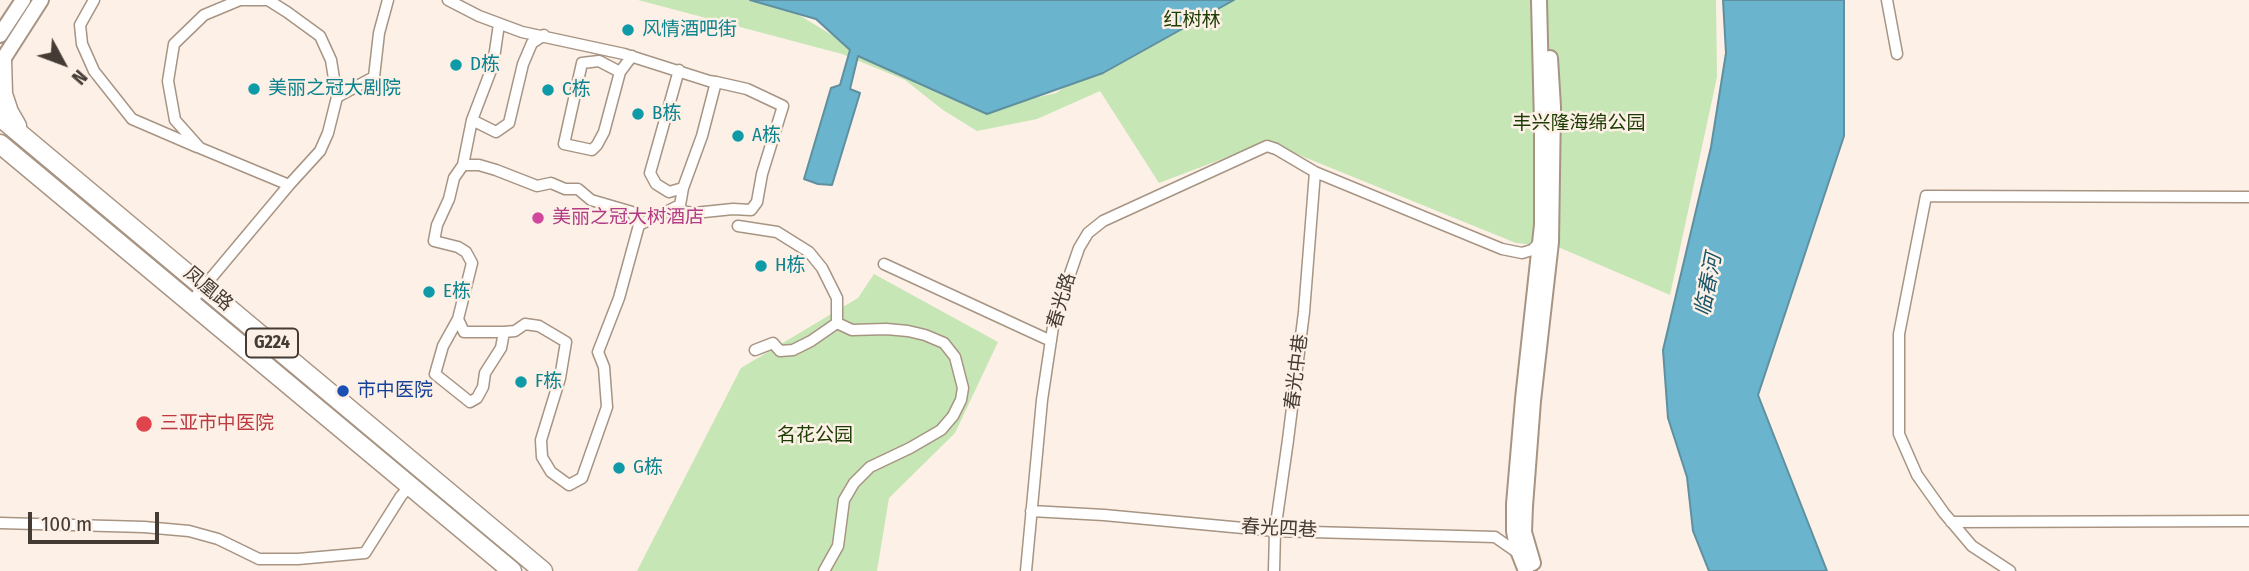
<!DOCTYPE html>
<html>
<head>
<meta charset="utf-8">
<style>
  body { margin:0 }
  #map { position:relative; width:2249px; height:571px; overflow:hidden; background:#fdf0e6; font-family:"Fira Sans Condensed",sans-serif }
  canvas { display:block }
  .north { position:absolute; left:28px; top:28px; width:70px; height:70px; -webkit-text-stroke:5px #fdf0e6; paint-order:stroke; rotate:131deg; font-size:19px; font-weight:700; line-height:28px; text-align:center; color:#433b34 }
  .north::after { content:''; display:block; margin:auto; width:24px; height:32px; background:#433b34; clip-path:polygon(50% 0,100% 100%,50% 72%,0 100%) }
  .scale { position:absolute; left:28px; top:512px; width:131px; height:32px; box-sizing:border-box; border:4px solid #433b34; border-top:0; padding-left:9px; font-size:21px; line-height:24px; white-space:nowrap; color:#433b34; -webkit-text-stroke:5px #fdf0e6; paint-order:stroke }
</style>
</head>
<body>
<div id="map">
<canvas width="2249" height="571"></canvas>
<div class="north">N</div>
<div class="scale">100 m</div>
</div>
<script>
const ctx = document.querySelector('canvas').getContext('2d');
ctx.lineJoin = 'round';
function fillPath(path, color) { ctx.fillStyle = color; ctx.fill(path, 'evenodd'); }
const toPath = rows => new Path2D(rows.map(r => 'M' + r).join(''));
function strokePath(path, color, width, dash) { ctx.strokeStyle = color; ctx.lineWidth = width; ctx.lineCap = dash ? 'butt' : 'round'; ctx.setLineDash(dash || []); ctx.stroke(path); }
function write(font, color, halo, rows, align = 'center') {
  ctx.font = font + ' "Fira Sans Condensed","Noto Sans SC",sans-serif'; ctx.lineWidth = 5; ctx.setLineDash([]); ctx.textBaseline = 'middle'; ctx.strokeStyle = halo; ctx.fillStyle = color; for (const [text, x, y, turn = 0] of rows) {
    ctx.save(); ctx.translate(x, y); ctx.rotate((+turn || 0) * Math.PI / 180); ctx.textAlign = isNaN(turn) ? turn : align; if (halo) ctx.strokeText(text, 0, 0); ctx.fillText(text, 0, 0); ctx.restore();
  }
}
fillPath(toPath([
  [638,0,763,0,784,6,837,38,985,110,1056,93,1188,0,1716,0,1717,77,1670,295,1558,247,1516,243,1267,142,1159,183,1100,91,1037,119,977,131,943,110,905,80,842,54],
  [874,274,998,342,955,433,889,498,877,571,637,571,741,368,858,298]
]), '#c6e6b5');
const water = toPath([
  [750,0,1234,0,1103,73,987,114,858,56,850,89,860,93,832,185,818,184,804,179,831,88,840,85,850,50,816,19,750,0],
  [1723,0,1844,0,1844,136,1758,395,1827,571,1709,571,1693,531,1687,477,1668,418,1663,350,1711,147,1726,53,1723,0]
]);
fillPath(water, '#6bb4cd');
strokePath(water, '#5f909f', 2);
const street = toPath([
  [94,0,80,25,82,44,94,71,132,119,197,147],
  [240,0,268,0,287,12,320,36,331,60,337,97,328,133,320,151,289,185,200,148,175,120,168,81,174,44,204,15,240,0],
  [448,0,479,16,522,32,624,54,709,81,716,82,747,89,783,106,762,174,757,202,751,210,733,209,694,213,679,211,683,188,702,136,716,82],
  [1887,0,1897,54],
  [499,24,493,65,472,120,463,165,479,165,496,170,537,186,551,183,565,189,578,189,591,200,632,212,639,225,680,205],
  [679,70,650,173,656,184,669,192,683,188],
  [620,72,599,61,582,63,564,144,592,150,597,145,604,132,620,72,632,56],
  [337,97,374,77,379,33,388,0],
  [472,120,496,132,509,123,523,64,532,43,544,35],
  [463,165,454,178,449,199,437,225,434,241,458,247,466,252,472,263,458,319,464,332,504,332,515,331,525,324,539,326,566,342,560,378,541,440,542,457,551,472,569,485,582,478,607,407,604,367,598,352,619,298,639,225],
  [738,226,777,232,809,252,822,268,837,298,837,323,811,341,793,350,780,351,773,343,755,350],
  [884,264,1051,341],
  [191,302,289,185],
  [458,319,443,346,435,374,470,402,477,398,483,387,485,373,501,348,504,332],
  [1031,511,1104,515,1275,531,1495,537,1518,553],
  [1951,522,2249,521],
  [0,523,144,527,189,531,218,539,259,559,298,559,365,553,401,496,410,486],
  [824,571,838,546,844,500,854,483,870,467,910,448,941,430,953,416,961,400,963,388,955,357,944,343,925,335,908,331,886,329,852,330,837,323],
  [1026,571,1042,400,1054,320,1079,248,1088,233,1103,221,1267,146,1276,149,1315,172,1502,249,1522,253,1532,250,1541,241],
  [1274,571,1275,531,1288,440,1304,312,1315,172],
  [2010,571,1972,546,1944,513,1917,475,1899,434,1899,334,1926,196,2249,197]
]);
const secondary = toPath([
  [0,35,23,0],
  [0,64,41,0],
  [1533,563,1524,532,1525,506,1533,401,1551,242,1553,107,1550,58],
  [1526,571,1517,548,1514,531,1514,504,1523,399,1542,225,1542,124,1539,0]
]);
const highway = toPath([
  [2,60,3,94,9,112,17,126],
  [0,117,543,571],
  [0,144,512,571]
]);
strokePath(street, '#a79483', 13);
strokePath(secondary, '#a79483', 18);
strokePath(highway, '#a79483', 21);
strokePath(street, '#fff', 10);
strokePath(secondary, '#fff', 14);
strokePath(highway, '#fff', 18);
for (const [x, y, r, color] of [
  [628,30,7,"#0f9aa8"],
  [456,65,7,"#0f9aa8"],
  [254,89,7,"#0f9aa8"],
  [548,90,7,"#0f9aa8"],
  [638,114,7,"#0f9aa8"],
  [738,136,7,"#0f9aa8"],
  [538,218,7,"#d1479c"],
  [761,266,7,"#0f9aa8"],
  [429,292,7,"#0f9aa8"],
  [521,382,7,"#0f9aa8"],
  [343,391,7,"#1a4fb4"],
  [144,424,9,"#e0444e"],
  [619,468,7,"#0f9aa8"]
]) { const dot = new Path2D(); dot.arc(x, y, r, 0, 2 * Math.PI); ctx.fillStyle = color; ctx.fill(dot); strokePath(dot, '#fdf0e6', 2.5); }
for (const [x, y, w] of [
  [272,343,52]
]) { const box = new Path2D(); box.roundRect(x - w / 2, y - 14.5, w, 29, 5); ctx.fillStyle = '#fdf0e6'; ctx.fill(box); strokePath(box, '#433b34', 2); }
write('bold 18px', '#433b34', null, [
  ["G224",272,343]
]);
write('19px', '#1d3c03', '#fdf0e6', [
  ["红树林",1192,21],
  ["丰兴隆海绵公园",1579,124],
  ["名花公园",815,436]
]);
write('19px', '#0d838f', '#fdf0e6', [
  ["风情酒吧街",642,30],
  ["D栋",470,65],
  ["美丽之冠大剧院",268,89],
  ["C栋",562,90],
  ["B栋",652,114],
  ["A栋",752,136],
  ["H栋",775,266],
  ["E栋",443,292],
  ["F栋",535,382],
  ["G栋",633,468]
], 'left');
write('19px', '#b23c85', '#fdf0e6', [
  ["美丽之冠大树酒店",552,218]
], 'left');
write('19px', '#433b34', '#fdf0e6', [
  ["凤凰路",208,289,40],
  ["春光路",1062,301,-74],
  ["春光中巷",1297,372,-83],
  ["春光四巷",1279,529,3]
]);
write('19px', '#164399', '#fdf0e6', [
  ["市中医院",357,391]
], 'left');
write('19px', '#be3a42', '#fdf0e6', [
  ["三亚市中医院",160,424]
], 'left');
write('italic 21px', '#1b5769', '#fdf0e6', [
  ["临春河",1709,285,-79]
]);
</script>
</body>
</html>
